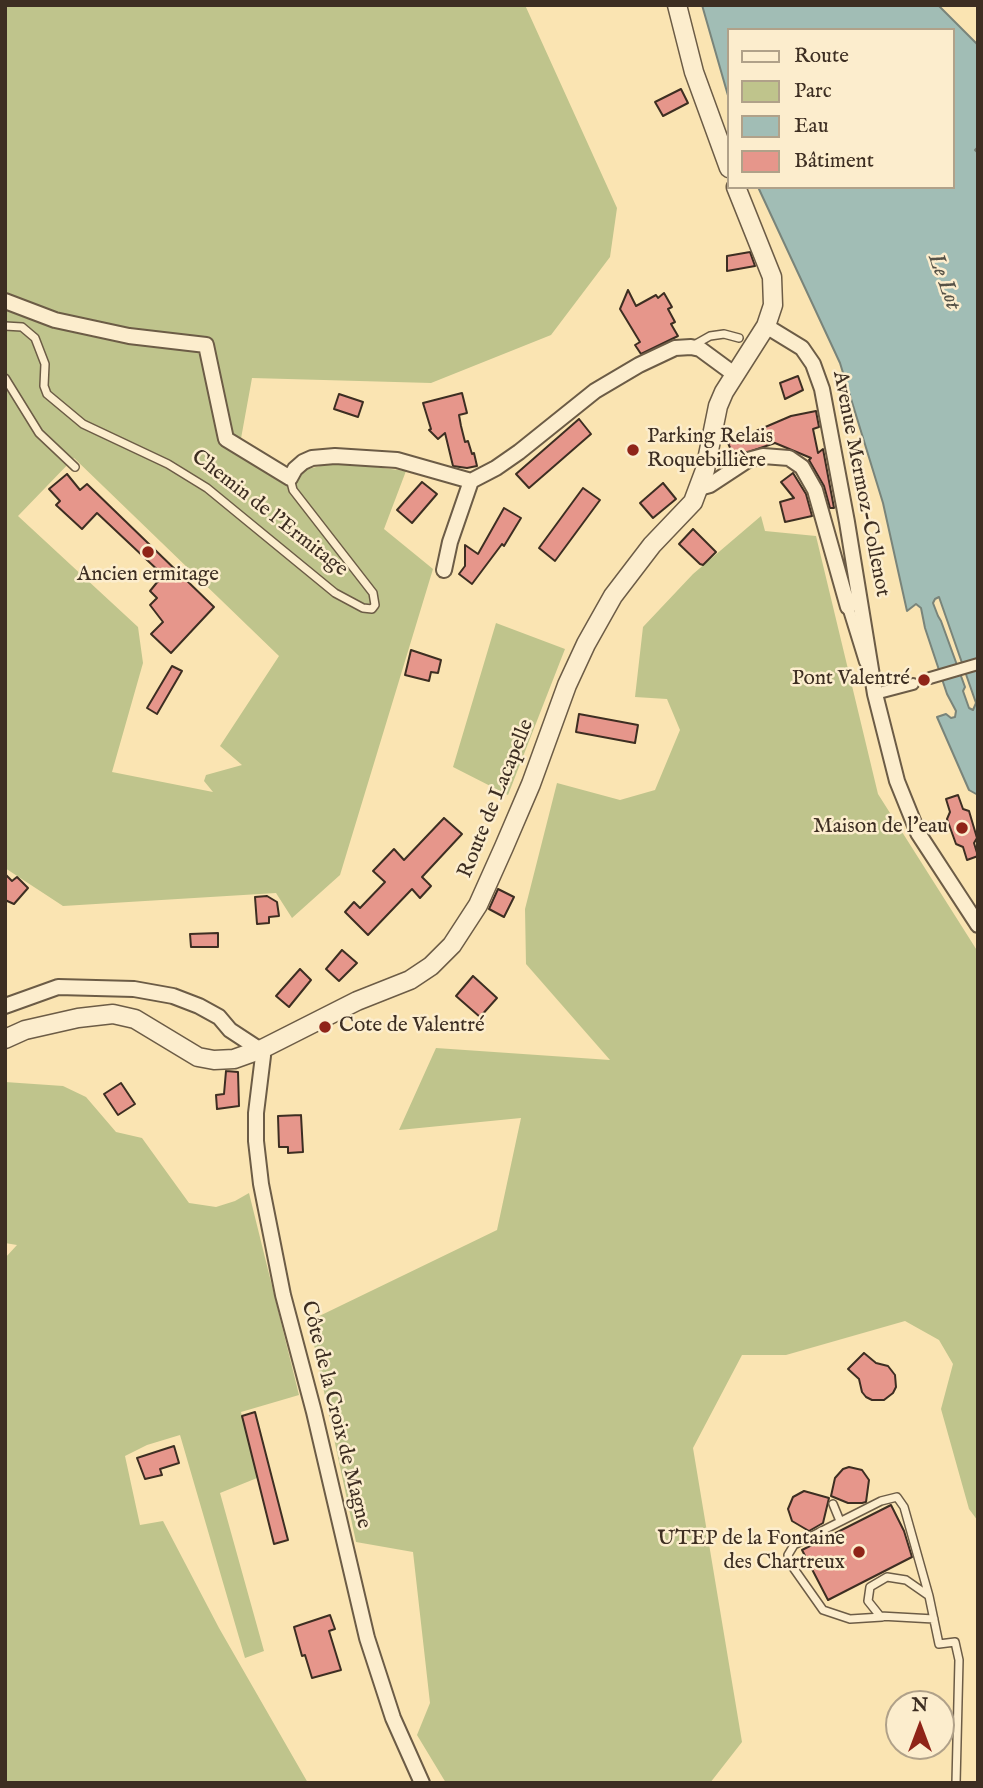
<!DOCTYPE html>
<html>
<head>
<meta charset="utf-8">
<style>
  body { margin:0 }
  #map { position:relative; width:983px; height:1788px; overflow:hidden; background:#fae4b2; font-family:"IM FELL English",serif }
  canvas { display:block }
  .frame { position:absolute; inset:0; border:7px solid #3d2e22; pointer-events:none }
  .legend { position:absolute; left:727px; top:28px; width:228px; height:161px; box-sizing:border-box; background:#fcedcd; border:2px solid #b0a189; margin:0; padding:9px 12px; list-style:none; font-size:21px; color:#3d2e22 }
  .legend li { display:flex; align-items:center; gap:14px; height:35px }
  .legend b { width:35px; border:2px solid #b0a189 }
  .north { position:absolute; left:885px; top:1690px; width:70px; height:70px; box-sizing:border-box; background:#fcedcd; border:2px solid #b0a189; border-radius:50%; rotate:0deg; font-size:19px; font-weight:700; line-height:28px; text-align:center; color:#3d2e22 }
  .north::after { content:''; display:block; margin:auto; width:24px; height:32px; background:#8f2418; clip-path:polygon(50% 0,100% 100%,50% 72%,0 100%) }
</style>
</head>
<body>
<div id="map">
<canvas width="983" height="1788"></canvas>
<div class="frame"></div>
<ul class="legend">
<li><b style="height:9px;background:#fcedcd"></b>Route</li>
<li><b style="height:19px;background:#bfc48c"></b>Parc</li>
<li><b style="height:19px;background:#a1bdb5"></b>Eau</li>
<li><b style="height:19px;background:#e6968b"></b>Bâtiment</li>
</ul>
<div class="north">N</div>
</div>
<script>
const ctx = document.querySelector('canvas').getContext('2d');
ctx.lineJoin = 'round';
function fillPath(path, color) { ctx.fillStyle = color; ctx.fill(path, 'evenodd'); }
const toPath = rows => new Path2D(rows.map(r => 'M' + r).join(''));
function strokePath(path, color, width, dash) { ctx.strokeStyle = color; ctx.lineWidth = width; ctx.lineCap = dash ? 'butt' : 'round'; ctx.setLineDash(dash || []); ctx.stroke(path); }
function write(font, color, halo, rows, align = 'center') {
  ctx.font = font + ' "IM FELL English",serif'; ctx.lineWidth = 5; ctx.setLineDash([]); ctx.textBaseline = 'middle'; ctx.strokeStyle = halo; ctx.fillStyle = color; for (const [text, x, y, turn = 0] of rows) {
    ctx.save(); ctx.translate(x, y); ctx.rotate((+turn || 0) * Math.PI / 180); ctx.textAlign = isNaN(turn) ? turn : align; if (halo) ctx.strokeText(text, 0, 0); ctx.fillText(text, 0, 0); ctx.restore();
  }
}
fillPath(toPath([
  [5,5,525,5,617,208,610,257,551,335,431,383,252,378,238,455,285,485,304,470,337,462,406,471,384,529,433,569,340,875,292,918,276,893,63,906,5,868],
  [74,458,279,656,220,746,242,765,206,775,204,781,213,792,112,772,143,663,138,627,18,516],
  [761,516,765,531,816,536,878,794,978,952,978,1521,969,1509,941,1409,953,1364,939,1340,905,1321,786,1355,742,1355,693,1448,742,1742,710,1783,446,1783,417,1735,430,1703,413,1552,356,1542,309,1321,497,1230,521,1118,399,1130,436,1048,610,1060,526,964,525,909,557,783,620,800,655,790,680,730,667,699,635,697,643,627,693,574],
  [496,623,565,649,508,795,453,767],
  [5,1082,63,1086,86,1097,116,1132,142,1138,189,1203,216,1207,235,1201,249,1193,299,1395,241,1412,257,1478,220,1493,264,1651,245,1658,180,1435,147,1445,125,1456,140,1525,163,1521,219,1628,308,1783,5,1783,5,1258,17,1245,5,1243]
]), '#bfc48c');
const water = toPath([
  [702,5,938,5,978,45,978,147,975,150,978,153,978,795,969,790,937,717,946,714,951,718,955,717,956,711,947,694,925,628,921,608,916,604,907,611,883,503,840,363,758,187,953,187,953,30,729,30,729,99,702,5],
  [939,597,976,703,973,710,969,708,963,691,965,687,941,621,938,616,933,603,935,599,939,597]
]);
fillPath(water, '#a1bdb5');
strokePath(water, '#79847a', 2);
const building = toPath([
  [681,89,688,103,663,116,655,102,681,89],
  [750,252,755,266,727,271,727,256,750,252],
  [628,290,636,306,656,295,658,298,664,293,672,307,668,309,675,322,671,324,678,336,641,354,635,345,640,342,620,309,628,290],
  [798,376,803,390,785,399,780,383,798,376],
  [462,393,467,413,459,415,461,426,465,442,468,441,472,454,474,453,477,466,467,468,453,466,445,433,438,439,429,430,431,429,423,403,462,393],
  [339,394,363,402,358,417,334,409,339,394],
  [816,411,819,427,813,429,818,453,823,449,834,508,830,508,824,486,809,460,811,458,775,443,734,457,728,443,791,416,816,411],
  [579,419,591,434,529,488,516,474,579,419],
  [793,473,806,494,812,516,785,522,780,502,794,498,781,482,793,473],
  [67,474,80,490,87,484,214,607,171,653,151,634,163,622,150,605,157,598,150,591,163,575,97,513,82,529,56,505,60,501,49,489,67,474],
  [422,482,437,494,412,523,397,510,422,482],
  [663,483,676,499,653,518,640,503,663,483],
  [583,488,600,500,555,561,539,548,583,488],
  [504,508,521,518,504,546,502,544,472,584,459,574,465,566,465,545,478,554,504,508],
  [693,529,716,552,703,565,700,564,679,544,693,529],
  [411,650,441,660,438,673,431,672,429,681,405,675,411,650],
  [172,666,182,671,157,714,147,708,172,666],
  [579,714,638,725,635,743,576,732,579,714],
  [958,795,963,809,969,811,977,838,974,843,978,856,967,860,963,847,956,844,947,819,950,812,946,799,958,795],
  [444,818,462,834,422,877,431,886,420,898,412,889,368,935,345,912,354,902,360,908,385,882,373,871,394,849,404,860,444,818],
  [5,874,12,881,17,877,28,888,14,904,5,900,5,874],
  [498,889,514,897,504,917,489,909,498,889],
  [267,896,277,902,279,916,269,917,269,923,257,924,255,897,267,896],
  [218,933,218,947,191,947,190,934,218,933],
  [342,950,357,963,339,981,326,969,342,950],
  [300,969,311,980,289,1007,276,996,300,969],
  [473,976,497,998,480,1017,456,996,473,976],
  [226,1071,238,1072,239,1106,217,1109,216,1095,224,1094,226,1071],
  [121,1083,135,1104,118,1115,104,1094,121,1083],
  [301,1115,303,1152,288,1153,288,1147,279,1147,278,1116,301,1115],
  [864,1353,876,1363,888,1366,895,1375,896,1387,893,1393,884,1400,872,1400,866,1397,862,1392,859,1379,848,1369,864,1353],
  [255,1412,288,1540,274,1544,242,1416,255,1412],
  [174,1446,179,1463,160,1469,162,1475,145,1479,137,1458,174,1446],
  [849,1467,862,1470,869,1480,866,1502,862,1503,848,1503,831,1496,835,1478,843,1469,849,1467],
  [804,1491,829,1498,823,1523,809,1531,792,1521,788,1509,793,1497,804,1491],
  [891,1505,904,1531,912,1557,828,1600,802,1550,891,1505],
  [330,1615,335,1629,329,1631,341,1670,312,1678,305,1655,302,1656,294,1627,330,1615]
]);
fillPath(building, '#e6968b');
strokePath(building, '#3d2e22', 2);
const service = toPath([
  [5,326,22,327,35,338,45,364,44,386,47,394,83,424,168,464,207,488,335,593,363,608,372,609,375,605,373,593,293,490,290,478],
  [694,345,710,336,724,334,739,338],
  [5,378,39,433,75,467],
  [833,1504,840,1521],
  [882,1617,850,1619,823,1610,792,1566,788,1555,794,1545,881,1501,897,1497,904,1507,929,1596],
  [934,1619,880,1616,868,1601,870,1587,887,1577,906,1580,929,1596,939,1644,955,1642,959,1660,956,1783]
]);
const pedestrian = toPath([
  [848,607,865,662],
  [930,678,978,664],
  [873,687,875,694,913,684]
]);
const minor = toPath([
  [5,301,55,320,129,336,206,345,226,439,290,478,295,469,303,462,312,458,335,456,397,460,471,481],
  [766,326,802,348,813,364,822,389,847,522,875,694,897,781,918,833,978,925],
  [699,488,710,485,748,460,763,456,789,458,802,467,815,490,848,607],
  [444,570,450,542,471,481,496,468,519,452,595,391,639,365,675,348,691,347,700,349,734,374],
  [5,1006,58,987,134,989,173,996,199,1006,219,1017,230,1030,259,1049],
  [262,1049,263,1056,256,1113,256,1141,261,1184,283,1295,314,1412,367,1638,393,1718,422,1783]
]);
const tertiary = toPath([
  [677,5,694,72,729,168],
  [5,1039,25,1030,78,1018,113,1014,135,1019,198,1057,214,1060,234,1059,262,1049,357,1001,410,980,431,966,452,945,478,905,504,847,531,784,567,685,586,644,613,596,652,545,693,502,705,470,718,406,724,392,766,326,773,305,772,277,736,187]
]);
strokePath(service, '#6c5c46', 10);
strokePath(pedestrian, '#6c5c46', 14);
strokePath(minor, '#6c5c46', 18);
strokePath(tertiary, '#6c5c46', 21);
strokePath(service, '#fcedcd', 7);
strokePath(pedestrian, '#fcedcd', 10);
strokePath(minor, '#fcedcd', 14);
strokePath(tertiary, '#fcedcd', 18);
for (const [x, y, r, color] of [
  [633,450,7,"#8f2418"],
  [148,552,7,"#8f2418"],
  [924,680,7,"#8f2418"],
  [962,828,7,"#8f2418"],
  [325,1027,7,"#8f2418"],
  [859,1552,7,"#8f2418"]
]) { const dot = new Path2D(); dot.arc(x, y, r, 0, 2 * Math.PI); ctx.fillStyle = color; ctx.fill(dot); strokePath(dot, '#fcedcd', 2.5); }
write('21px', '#3d2e22', '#fcedcd', [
  ["Parking Relais",647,438,"left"],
  ["Roquebillière",647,462,"left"],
  ["Ancien ermitage",148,576,"center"],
  ["Pont Valentré",910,680],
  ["Maison de l'eau",948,828],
  ["Cote de Valentré",339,1027,"left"],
  ["UTEP de la Fontaine",845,1540],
  ["des Chartreux",845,1564]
], 'right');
write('21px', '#3d2e22', '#fcedcd', [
  ["Avenue Mermoz-Collenot",860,484,79],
  ["Chemin de l'Ermitage",269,514,38],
  ["Route de Lacapelle",497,799,-68],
  ["Côte de la Croix de Magne",335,1415,76]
]);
write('italic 23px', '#565247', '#fcedcd', [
  ["Le Lot",943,282,70]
]);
</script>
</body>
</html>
